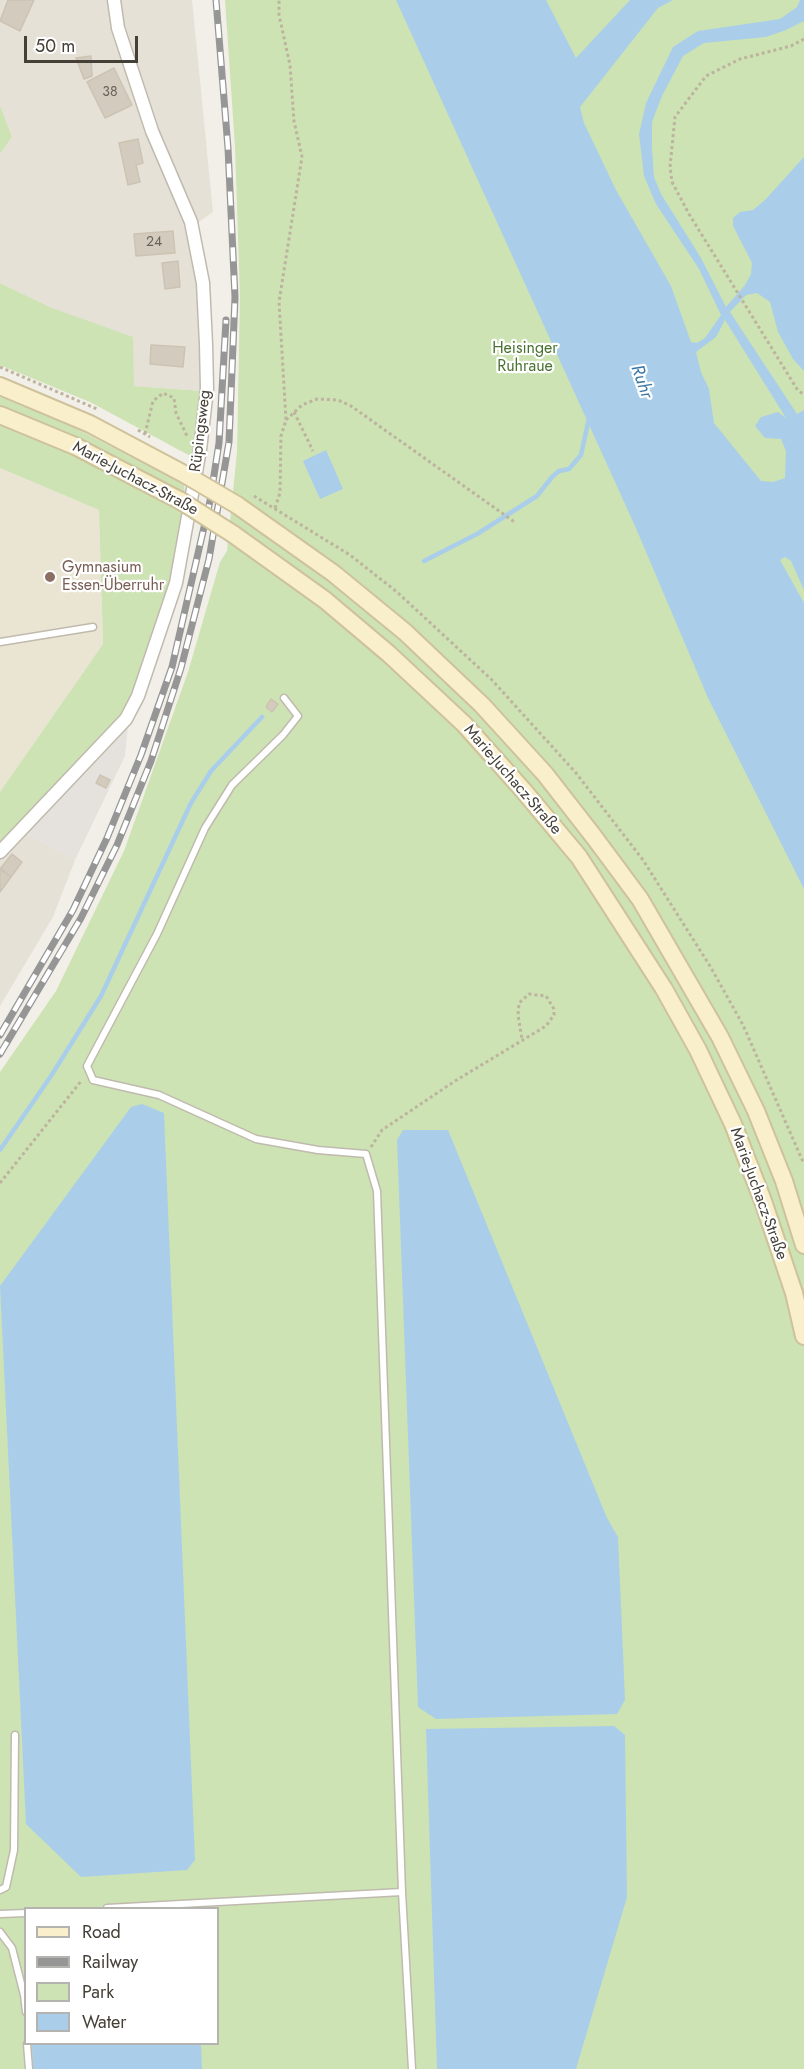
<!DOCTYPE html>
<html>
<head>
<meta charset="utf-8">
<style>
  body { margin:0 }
  #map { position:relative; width:804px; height:2069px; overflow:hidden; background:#f2efe8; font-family:Jost,sans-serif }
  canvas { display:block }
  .legend { position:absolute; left:24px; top:1907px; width:195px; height:138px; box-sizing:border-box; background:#fff; border:2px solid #b5b3af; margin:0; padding:8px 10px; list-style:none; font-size:18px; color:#454037 }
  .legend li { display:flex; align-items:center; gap:12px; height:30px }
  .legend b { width:30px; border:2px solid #b5b3af }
  .scale { position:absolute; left:24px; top:36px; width:114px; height:27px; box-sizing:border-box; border:3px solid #454037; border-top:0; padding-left:8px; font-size:18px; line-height:21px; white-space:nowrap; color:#454037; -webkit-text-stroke:4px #fff; paint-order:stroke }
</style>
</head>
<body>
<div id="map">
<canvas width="804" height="2069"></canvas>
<ul class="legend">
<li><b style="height:8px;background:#faefcb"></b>Road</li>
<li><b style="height:8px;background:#969696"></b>Railway</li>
<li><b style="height:16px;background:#cde3b4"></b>Park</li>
<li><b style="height:16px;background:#aaceea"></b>Water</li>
</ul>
<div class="scale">50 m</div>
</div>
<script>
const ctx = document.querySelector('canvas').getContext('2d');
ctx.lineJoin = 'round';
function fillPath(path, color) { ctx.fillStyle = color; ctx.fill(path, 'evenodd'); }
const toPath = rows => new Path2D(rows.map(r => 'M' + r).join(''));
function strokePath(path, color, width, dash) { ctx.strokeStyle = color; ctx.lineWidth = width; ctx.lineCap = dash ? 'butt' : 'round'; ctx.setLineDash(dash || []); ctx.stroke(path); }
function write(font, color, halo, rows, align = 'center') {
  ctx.font = font + ' Jost,sans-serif'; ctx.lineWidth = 4.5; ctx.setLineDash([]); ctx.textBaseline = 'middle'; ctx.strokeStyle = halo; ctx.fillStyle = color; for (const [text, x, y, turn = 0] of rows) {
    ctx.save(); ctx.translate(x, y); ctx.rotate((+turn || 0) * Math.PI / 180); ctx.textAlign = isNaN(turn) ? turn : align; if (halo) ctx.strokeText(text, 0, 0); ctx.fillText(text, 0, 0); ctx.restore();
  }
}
fillPath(toPath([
  [0,0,192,0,213,212,196,224,188,223,197,283,202,391,134,386,52,308,0,283,0,154,12,137,0,105],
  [26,833,75,860,53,917,0,1006,0,858]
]), '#e6e1d7');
fillPath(toPath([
  [128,726,125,756,75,860,26,833]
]), '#e5e1dd');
fillPath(toPath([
  [0,468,99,510,103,644,0,792]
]), '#eae4d3');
fillPath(toPath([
  [225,0,804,0,804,2069,0,2069,0,1072,56,991,124,851,188,672,220,562,227,551,237,452,240,297,235,147],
  [26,1908,218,1908,218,2044,26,2044],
  [0,105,12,137,0,154],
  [0,283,52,308,133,337,134,386,202,391,194,458,90,402,0,365],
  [0,396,77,429,184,484,185,494,76,437,0,405],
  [0,419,74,449,187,513,173,583,145,671,123,716,0,847,0,792,103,644,99,510,0,468]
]), '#cde3b4');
fillPath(toPath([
  [396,0,546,0,576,58,630,0,673,0,658,8,580,107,584,123,616,190,671,286,691,342,697,343,705,338,721,315,699,269,656,204,644,176,639,134,646,103,673,47,698,31,780,19,797,7,800,0,804,0,804,21,786,30,766,37,704,43,683,56,662,96,652,122,652,148,654,177,661,194,701,258,726,307,745,285,751,274,752,263,733,226,733,218,740,212,753,210,765,200,804,157,804,371,793,359,778,332,770,302,757,293,746,295,730,312,797,414,804,410,804,590,791,561,785,557,780,560,804,603,804,889,708,698,635,526],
  [725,320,786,418,778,412,761,417,755,426,765,438,781,439,786,451,785,478,773,482,761,481,714,423,709,389,701,372,696,352,716,337],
  [326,450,343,489,320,499,303,461],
  [142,1104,164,1113,195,1860,187,1870,81,1877,26,1824,0,1286,131,1107],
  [403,1130,448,1130,607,1518,618,1537,625,1700,617,1714,436,1719,418,1707,397,1140],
  [614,1726,625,1735,627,1897,576,2069,437,2069,426,1729],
  [32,2044,201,2044,202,2069,33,2069]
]), '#aaceea');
strokePath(toPath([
  [424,561,477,534,537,496,552,477,559,471,569,469,581,455,589,418],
  [0,1150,51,1076,101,996,191,803,211,771,262,717]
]), '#aaceea', 4.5);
const building = toPath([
  [8,0,34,0,20,31,0,21,8,0],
  [91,56,92,76,84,79,76,58,91,56],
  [114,68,132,105,105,118,87,82,114,68],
  [138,139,143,163,136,165,140,182,128,185,119,143,138,139],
  [173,231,175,253,136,256,134,234,173,231],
  [178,261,180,287,165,289,162,263,178,261],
  [151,345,185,347,183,367,150,364,151,345],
  [271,699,278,704,272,712,266,707,271,699],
  [100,775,110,780,106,788,96,783,100,775],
  [12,854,22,862,11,877,0,869,12,854],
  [0,868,11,877,0,892,0,868]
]);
fillPath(building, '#d3cbbe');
strokePath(building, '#cdc3b2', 1.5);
const lane = toPath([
  [0,642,93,627],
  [0,1890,6,1887,14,1850,15,1735],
  [402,1892,412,2069],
  [107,1908,402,1892,377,1191,366,1154,318,1150,256,1139,159,1095,93,1080,87,1066,157,934,205,828,232,785,283,735,298,716,284,698],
  [0,1914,26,1913],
  [0,1932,12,1948,24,1995,26,2012],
  [27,2044,29,2069]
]);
const street = toPath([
  [0,852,126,719,138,696,176,583,200,450,207,389,206,344,203,283,191,222,152,131,118,28,114,0]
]);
const secondary = toPath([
  [0,386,90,424,186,475],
  [0,415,75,446,181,501],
  [237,505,333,573,405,632,482,705,545,774,594,837,640,899,720,1037,756,1111,784,1181,804,1245],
  [233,534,325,600,389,654,464,724,523,790,579,857,664,989,698,1050,733,1124,763,1201,794,1293,804,1336]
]);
strokePath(lane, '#c0baae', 9);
strokePath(street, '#c0baae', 15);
strokePath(secondary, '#cec29b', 20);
strokePath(toPath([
  [804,39,791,46,740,59,706,76,675,117,670,167,672,182,689,214,797,389,804,395],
  [0,367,97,409],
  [294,412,313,451],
  [286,420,302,405,317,399,338,400,351,406,516,523],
  [138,430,150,437],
  [145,434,153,401,163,393,174,398,176,413,188,438],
  [254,496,350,555,397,592,492,680,576,773,643,860,710,966,743,1025,804,1164],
  [275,508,280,493,281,436,286,420,279,302,302,157,294,121,290,65,279,15,279,0],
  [371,1147,382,1130,455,1081,546,1026,554,1015,554,1009,546,996,529,994,519,1003,518,1015,522,1039],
  [0,1183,82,1080]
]), '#bdb39e', 3, [3, 3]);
strokePath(lane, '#fff', 6);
strokePath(street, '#fff', 12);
strokePath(secondary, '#faefcb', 16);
const rail = toPath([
  [0,1035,73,910,107,838,141,755,172,667,210,501,219,443,226,320],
  [0,1054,81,918,117,845,151,761,181,668,209,559,229,442,235,297,228,148,216,0]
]);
strokePath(rail, '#969696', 7);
strokePath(rail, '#fff', 4.5, [14]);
const secondaryBridge = toPath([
  [186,475,237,505],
  [181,501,233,534]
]);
strokePath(secondaryBridge, '#cec29b', 20, []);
strokePath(secondaryBridge, '#faefcb', 16);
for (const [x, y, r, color] of [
  [50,577,6,"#8d6e63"]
]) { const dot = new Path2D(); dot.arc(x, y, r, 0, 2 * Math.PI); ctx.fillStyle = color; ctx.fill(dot); strokePath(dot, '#fff', 2); }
write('14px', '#686359', null, [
  ["38",110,93],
  ["24",154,243]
]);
write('16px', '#487230', '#fff', [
  ["Heisinger",525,349],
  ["Ruhraue",525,367]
]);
write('16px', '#454037', '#fff', [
  ["Rüpingsweg",201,431,-83],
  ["Marie-Juchacz-Straße",135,479,28],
  ["Marie-Juchacz-Straße",512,780,49],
  ["Marie-Juchacz-Straße",758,1194,70]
]);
write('16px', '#785e54', '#fff', [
  ["Gymnasium",62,568],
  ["Essen-Überruhr",62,586]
], 'left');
write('italic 18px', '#3a77a7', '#fff', [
  ["Ruhr",641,382,71]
]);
</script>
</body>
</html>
